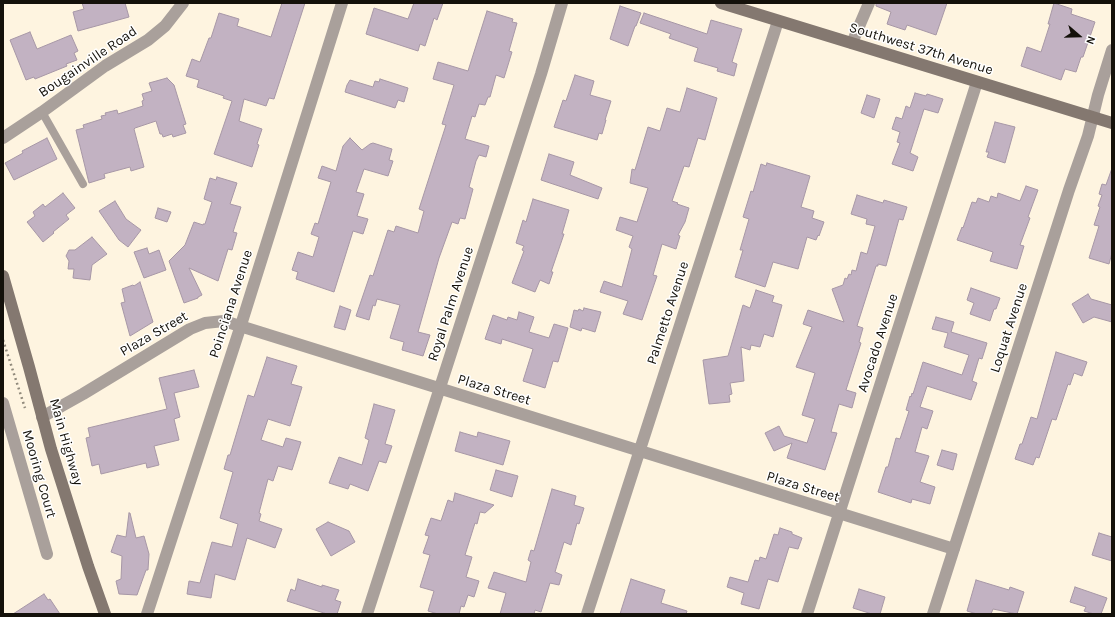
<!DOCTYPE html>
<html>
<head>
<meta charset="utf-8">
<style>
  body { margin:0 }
  #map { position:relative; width:1115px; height:617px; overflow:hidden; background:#fef4e0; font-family:Karla,sans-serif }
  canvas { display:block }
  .frame { position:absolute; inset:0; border:4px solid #14110a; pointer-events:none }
  .north { position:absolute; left:1059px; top:16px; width:40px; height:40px; -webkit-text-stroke:3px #fff; paint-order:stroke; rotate:110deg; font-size:11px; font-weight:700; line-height:16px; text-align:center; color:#14110a }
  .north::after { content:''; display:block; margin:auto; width:14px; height:18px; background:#14110a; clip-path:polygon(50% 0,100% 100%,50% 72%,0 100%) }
</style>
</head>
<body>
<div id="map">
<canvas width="1115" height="617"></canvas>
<div class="frame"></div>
<div class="north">N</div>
</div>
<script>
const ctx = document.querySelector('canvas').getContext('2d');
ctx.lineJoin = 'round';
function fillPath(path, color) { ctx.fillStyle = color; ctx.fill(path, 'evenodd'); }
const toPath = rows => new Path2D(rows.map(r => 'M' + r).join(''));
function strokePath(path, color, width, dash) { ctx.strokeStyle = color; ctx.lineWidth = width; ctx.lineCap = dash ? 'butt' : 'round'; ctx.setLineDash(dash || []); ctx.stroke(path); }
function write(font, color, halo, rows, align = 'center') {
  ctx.font = font + ' Karla,sans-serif'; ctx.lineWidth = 3; ctx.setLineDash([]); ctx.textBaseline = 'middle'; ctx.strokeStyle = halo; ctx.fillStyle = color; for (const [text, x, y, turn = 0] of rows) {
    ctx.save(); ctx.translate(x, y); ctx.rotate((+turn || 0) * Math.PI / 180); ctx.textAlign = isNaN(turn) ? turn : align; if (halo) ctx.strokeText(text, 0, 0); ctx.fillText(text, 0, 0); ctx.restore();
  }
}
const building = toPath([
  [82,3,125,3,129,17,78,31,73,12,84,9,82,3],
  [282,3,305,3,274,99,269,98,266,106,244,99,239,121,262,129,257,144,259,145,252,167,214,154,232,101,223,98,224,96,197,87,199,80,186,76,192,59,200,62,209,38,211,38,219,13,239,19,237,26,271,37,282,3],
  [414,3,443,3,437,20,434,18,425,46,420,44,418,51,366,34,374,8,408,19,414,3],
  [876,3,947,3,936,35,907,25,905,30,887,24,891,12,876,6,876,3],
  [1054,3,1072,9,1071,14,1095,22,1083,57,1081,57,1076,72,1065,69,1061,80,1021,66,1027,47,1041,52,1050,24,1048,24,1054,3],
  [620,6,641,13,636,26,635,26,628,46,610,39,620,6],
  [487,11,513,19,512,22,517,23,509,51,512,52,504,78,496,75,490,97,488,97,485,105,479,104,475,117,472,116,465,139,489,146,486,157,479,155,476,161,469,187,473,189,465,219,460,218,458,224,452,222,439,258,418,332,430,335,423,356,402,350,404,342,390,338,400,305,377,299,375,306,373,305,369,320,356,316,370,275,373,276,388,230,394,232,396,226,418,233,424,211,419,209,446,125,442,124,454,85,433,79,438,62,468,71,487,11],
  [644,13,707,34,711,20,742,29,732,62,737,64,734,76,717,71,718,68,694,61,698,48,669,38,671,34,640,23,644,13],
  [30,32,37,49,71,35,78,51,74,53,77,60,66,64,67,66,35,79,34,77,26,80,10,40,30,32],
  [575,75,594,81,590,95,611,101,605,120,606,120,602,134,599,133,597,140,554,127,563,100,566,101,575,75],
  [167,78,174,85,186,124,183,125,186,133,173,137,172,134,163,137,162,134,160,134,156,121,135,128,134,129,144,167,131,171,130,167,104,174,105,178,89,183,76,130,84,128,83,125,102,119,101,116,106,115,105,113,117,110,118,114,143,106,142,101,144,100,142,94,152,91,149,83,167,78],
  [380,79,408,88,404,102,398,100,395,108,345,92,347,85,350,80,373,87,375,81,379,82,380,79],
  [687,88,717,98,705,140,698,138,689,167,684,166,672,201,678,203,677,204,689,208,685,222,678,235,680,236,676,249,662,244,653,275,657,276,642,320,623,314,628,301,600,292,604,281,622,287,632,249,629,247,633,236,616,230,620,217,637,222,648,188,630,183,632,169,635,170,648,127,660,131,667,108,680,112,687,88],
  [915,93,926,96,927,94,943,99,938,113,924,109,910,153,918,157,913,171,892,164,900,143,897,142,900,132,892,129,896,117,902,119,906,106,910,108,915,93],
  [867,95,880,99,874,118,861,113,867,95],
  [995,122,1015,127,1005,163,987,157,989,152,986,152,995,122],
  [47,138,57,159,14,180,5,163,23,153,22,151,47,138],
  [350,138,362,150,370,144,373,143,392,149,389,160,393,161,388,176,364,169,356,192,364,194,357,216,368,219,363,234,353,231,334,292,296,279,298,272,292,270,298,252,313,257,319,237,311,234,315,223,318,224,331,182,318,178,322,166,336,171,343,146,350,138],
  [549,154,574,162,570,175,602,188,598,199,541,180,549,154],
  [767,163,810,176,801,207,814,211,812,218,824,222,819,236,818,235,816,240,807,237,798,269,773,262,765,287,735,277,743,250,740,250,749,219,743,217,751,191,753,192,761,164,766,166,767,163],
  [1111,171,1112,172,1112,253,1109,264,1089,258,1099,226,1094,225,1100,207,1098,206,1102,195,1099,194,1102,184,1106,185,1111,171],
  [217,177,237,183,230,204,241,207,233,232,237,233,232,250,228,249,218,281,189,268,202,295,198,297,198,298,184,303,169,261,185,245,194,222,203,225,203,224,205,224,212,202,204,199,210,178,216,180,217,177],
  [1026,186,1038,190,1028,217,1030,218,1020,245,1024,246,1017,269,990,261,993,252,957,240,962,227,963,228,972,202,976,203,978,198,989,202,991,196,997,198,998,193,1020,201,1026,186],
  [63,193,75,208,66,215,69,219,53,232,54,233,43,242,27,222,35,216,33,212,43,204,45,207,63,193],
  [857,195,883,203,884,200,907,207,903,220,899,219,886,266,878,264,878,266,876,266,857,326,863,328,859,342,861,343,846,390,856,393,852,408,839,404,831,432,837,433,825,470,787,458,792,443,774,451,765,433,779,426,784,436,807,443,815,419,802,415,815,373,796,367,812,327,803,324,808,310,844,322,832,289,843,285,845,278,847,279,849,274,851,275,852,270,856,271,861,252,867,254,875,226,866,224,867,219,851,214,857,195],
  [533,199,569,210,562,234,564,234,551,272,553,272,549,284,540,280,535,292,512,283,524,251,522,250,524,246,516,243,523,220,526,222,533,199],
  [115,201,126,219,141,230,128,247,119,240,99,211,115,201],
  [158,208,171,212,167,222,155,218,158,208],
  [92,237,107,254,92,265,90,280,73,278,74,269,68,269,69,261,66,256,69,250,75,250,92,237],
  [147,248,149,254,159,250,166,270,144,278,134,252,147,248],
  [140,282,153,322,130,336,121,303,125,302,122,289,133,285,134,286,140,282],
  [971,288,1000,298,996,309,994,309,990,321,970,314,974,303,967,300,971,288],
  [756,290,774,296,772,302,782,305,773,337,764,334,760,347,751,345,750,350,741,347,744,381,730,383,732,394,729,395,730,402,709,404,703,360,728,356,743,305,750,308,756,290],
  [1088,294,1091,299,1112,305,1112,322,1094,317,1083,323,1072,304,1088,294],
  [340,306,351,310,345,330,334,327,340,306],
  [584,308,601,312,595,332,582,328,581,331,570,327,574,310,578,311,579,309,583,311,584,308],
  [519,312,534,317,529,332,549,338,554,324,568,328,558,362,553,361,545,388,523,381,533,349,502,339,501,344,485,339,493,315,507,320,508,317,517,320,519,312],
  [936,317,954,322,951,332,987,343,982,359,979,358,972,381,977,383,971,400,927,386,920,407,933,411,927,429,922,427,915,452,929,456,920,482,935,487,930,504,912,499,911,503,878,492,886,467,888,467,896,438,900,439,909,411,906,410,910,396,911,397,912,393,913,394,923,362,962,375,969,355,944,347,948,333,932,329,936,317],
  [1056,352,1087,362,1082,376,1074,373,1070,385,1068,384,1056,420,1052,419,1039,458,1036,457,1033,465,1015,459,1020,444,1022,444,1031,417,1037,419,1056,352],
  [267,357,297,366,291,384,302,387,290,426,268,419,261,440,283,447,286,438,301,442,292,470,278,466,273,481,268,479,259,513,261,514,259,521,282,529,275,548,247,538,235,580,215,574,211,598,187,594,189,581,200,583,212,542,232,547,238,524,220,518,233,472,224,469,228,455,230,455,248,395,254,397,267,357],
  [194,370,199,387,174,393,180,417,174,419,179,440,154,446,159,465,147,468,146,463,101,474,99,464,92,466,86,438,90,437,88,428,167,409,159,378,194,370],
  [374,404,395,410,385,444,392,446,386,463,379,461,368,491,350,484,348,489,329,483,339,457,362,465,369,440,365,438,374,404],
  [460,432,477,437,478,432,510,441,503,465,455,451,460,432],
  [942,450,957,454,953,470,937,465,942,450],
  [496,470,518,476,512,497,490,490,496,470],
  [552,489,576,496,574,505,584,508,579,524,577,523,571,545,564,542,555,572,562,575,559,585,550,583,541,612,535,610,534,614,500,614,506,593,488,588,494,572,526,582,531,562,528,560,531,550,534,551,552,489],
  [455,493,494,505,485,513,480,512,477,524,475,523,465,555,472,557,466,577,479,581,474,597,468,595,464,607,461,606,459,614,438,614,428,611,434,591,420,587,430,555,423,553,429,536,425,535,431,518,441,521,448,500,453,502,455,493],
  [129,513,130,513,136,538,144,536,149,554,148,570,146,570,137,595,119,594,116,581,121,579,122,556,111,552,117,535,126,537,129,513],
  [328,522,349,531,355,542,331,556,316,529,328,522],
  [780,528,792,532,792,534,802,538,798,549,789,547,778,582,768,579,759,609,741,604,744,593,727,587,730,577,748,582,755,560,759,561,760,557,766,559,774,534,778,535,780,528],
  [1099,533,1112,537,1112,561,1092,555,1099,533],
  [298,579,322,587,322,585,339,590,335,600,341,602,337,614,327,614,287,601,291,589,295,591,298,579],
  [631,579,665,590,661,603,687,611,686,614,620,614,631,579],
  [976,580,1009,590,1010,587,1024,592,1017,614,993,609,991,614,977,614,967,611,976,580],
  [1075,587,1107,598,1101,614,1094,614,1084,611,1086,607,1070,602,1075,587],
  [859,589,885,597,880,614,872,614,853,608,859,589],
  [44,594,48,600,50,599,60,614,13,614,44,594]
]);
fillPath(building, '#c2b2c2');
strokePath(building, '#a797a6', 1);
strokePath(toPath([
  [3,340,25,408]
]), '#918a7c', 2.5, [2, 3]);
strokePath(toPath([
  [42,112,83,184]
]), '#a9a09b', 8);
strokePath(toPath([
  [852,43,869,3],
  [3,138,42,112,105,66,148,40,165,26,183,3],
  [3,403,47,554],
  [42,417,83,394,190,329,205,323,224,321,954,549],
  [147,614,241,325,342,3],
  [367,614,541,74,562,3],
  [587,614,778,21],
  [807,614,977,82],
  [933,614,1069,190,1088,136,1098,95,1112,50]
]), '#a9a09b', 12);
strokePath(toPath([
  [721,3,1112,123],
  [3,276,29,367,51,449,88,566,105,614]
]), '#847870', 12);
write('14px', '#14110a', '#fff', [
  ["Southwest 37th Avenue",921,49,17],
  ["Bougainville Road",88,62,-34],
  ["Poinciana Avenue",231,304,-72],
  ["Royal Palm Avenue",451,304,-72],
  ["Palmetto Avenue",668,313,-72],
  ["Loquat Avenue",1009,328,-72],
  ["Plaza Street",154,334,-30],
  ["Avocado Avenue",878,343,-72],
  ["Plaza Street",494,390,17],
  ["Main Highway",66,442,74],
  ["Mooring Court",39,474,74],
  ["Plaza Street",803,487,17]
]);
</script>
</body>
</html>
